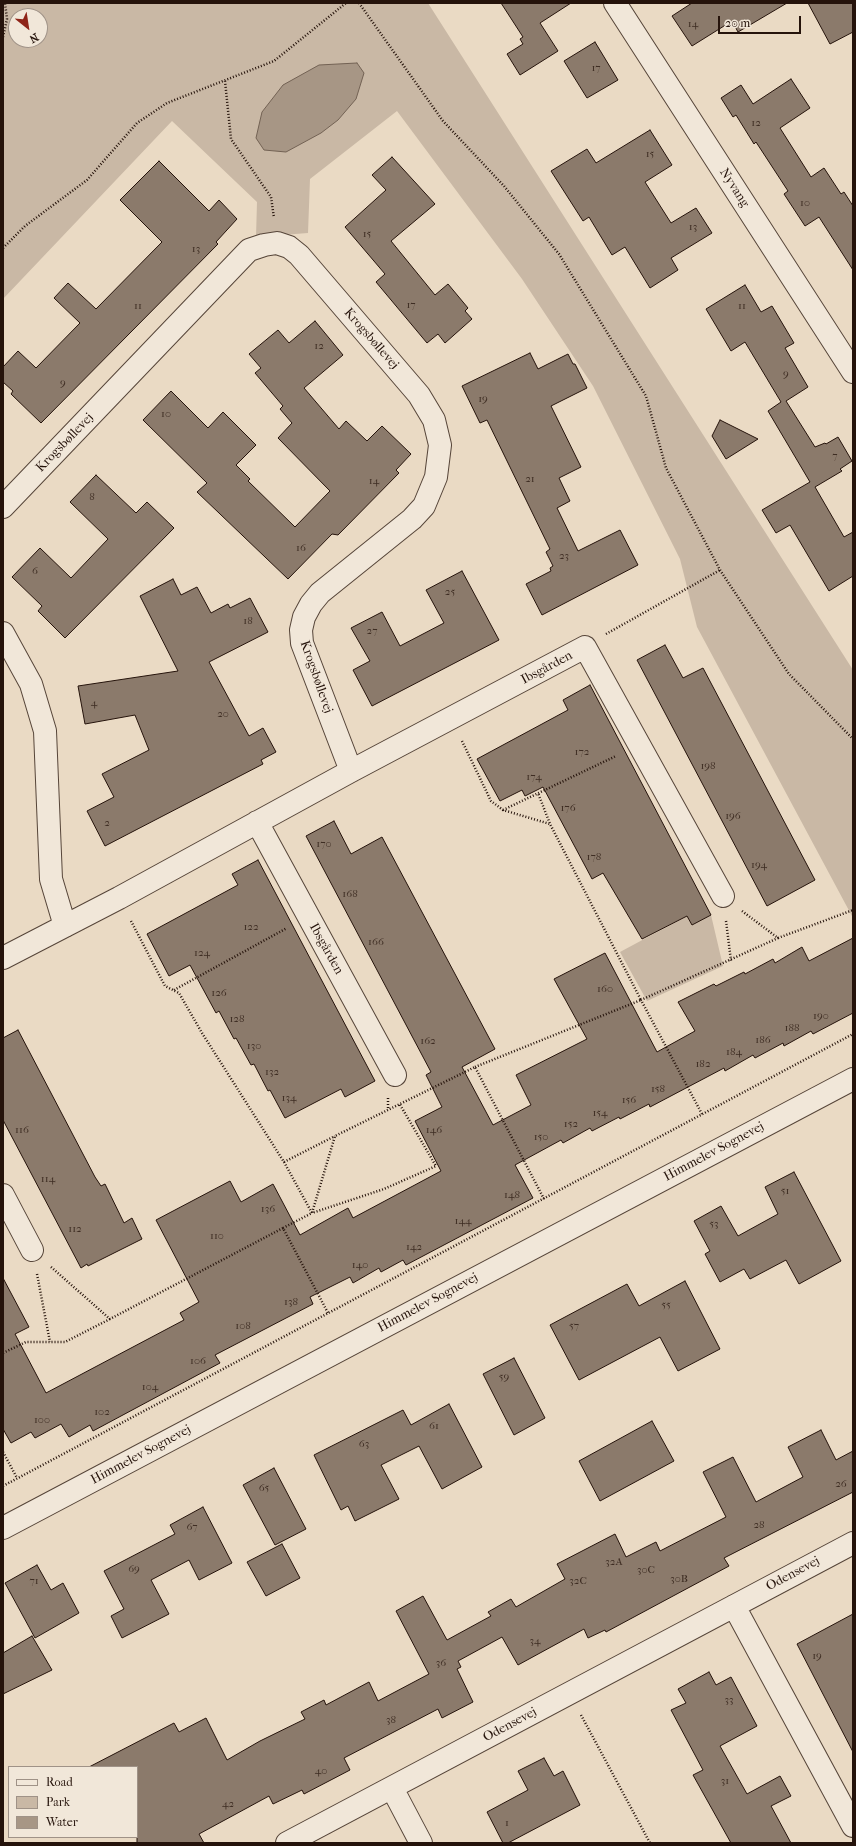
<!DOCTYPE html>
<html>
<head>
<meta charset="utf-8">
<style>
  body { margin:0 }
  #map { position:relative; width:856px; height:1846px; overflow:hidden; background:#eadac4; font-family:"IM FELL French Canon",serif }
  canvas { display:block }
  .frame { position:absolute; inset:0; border:4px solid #25130b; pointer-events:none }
  .legend { position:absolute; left:8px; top:1766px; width:130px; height:72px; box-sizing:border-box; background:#f1e7d9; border:1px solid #9f9287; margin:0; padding:5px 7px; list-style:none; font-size:12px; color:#25130b }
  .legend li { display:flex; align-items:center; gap:8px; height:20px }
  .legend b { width:20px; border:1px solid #9f9287 }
  .north { position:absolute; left:8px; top:8px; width:40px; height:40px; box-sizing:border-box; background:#f1e7d9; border:1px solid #9f9287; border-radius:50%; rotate:150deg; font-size:11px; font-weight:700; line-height:16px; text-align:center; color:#25130b }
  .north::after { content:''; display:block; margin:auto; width:14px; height:18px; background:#8f2418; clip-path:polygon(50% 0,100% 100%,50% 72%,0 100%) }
  .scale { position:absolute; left:718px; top:16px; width:83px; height:18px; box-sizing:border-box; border:2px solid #25130b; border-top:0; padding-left:5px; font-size:12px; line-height:14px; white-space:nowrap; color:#25130b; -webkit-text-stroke:3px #f1e7d9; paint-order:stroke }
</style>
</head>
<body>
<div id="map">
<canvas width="856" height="1846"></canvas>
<div class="frame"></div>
<ul class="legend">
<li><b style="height:5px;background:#f1e7d9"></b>Road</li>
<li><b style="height:11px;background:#c9b8a5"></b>Park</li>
<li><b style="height:11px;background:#a79685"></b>Water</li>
</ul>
<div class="north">N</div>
<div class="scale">20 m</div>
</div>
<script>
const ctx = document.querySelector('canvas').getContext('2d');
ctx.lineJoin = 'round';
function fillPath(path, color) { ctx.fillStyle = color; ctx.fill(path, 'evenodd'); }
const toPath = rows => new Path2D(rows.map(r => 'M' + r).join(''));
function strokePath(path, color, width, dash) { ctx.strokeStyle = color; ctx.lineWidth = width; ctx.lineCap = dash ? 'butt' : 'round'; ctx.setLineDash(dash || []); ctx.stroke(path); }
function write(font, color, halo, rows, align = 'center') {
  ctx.font = font + ' "IM FELL French Canon",serif'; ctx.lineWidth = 3; ctx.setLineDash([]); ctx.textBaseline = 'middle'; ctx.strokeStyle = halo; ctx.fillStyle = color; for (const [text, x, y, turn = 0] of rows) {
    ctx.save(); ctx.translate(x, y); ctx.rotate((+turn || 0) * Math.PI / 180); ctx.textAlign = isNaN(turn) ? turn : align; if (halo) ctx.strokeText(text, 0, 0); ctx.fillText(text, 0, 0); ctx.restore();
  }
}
fillPath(toPath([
  [3,3,428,3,853,670,853,918,697,627,680,559,593,386,522,279,397,111,310,179,308,233,256,237,257,202,172,121,3,299],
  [16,16,40,16,40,40,16,40],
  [711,915,723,966,647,1001,620,952,687,916,692,925]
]), '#c9b8a5');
const water = toPath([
  [357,63,364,73,356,99,338,120,321,133,286,152,264,150,256,138,262,112,283,85,319,65,357,63]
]);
fillPath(water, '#a79685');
strokePath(water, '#736254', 1);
const building = toPath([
  [501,3,571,3,540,23,558,51,520,75,507,54,523,44,520,39,523,37,501,3],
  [692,3,787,3,738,32,732,21,692,46,672,16,692,3],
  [808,3,853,3,853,32,830,44,808,3],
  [595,42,618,80,587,98,564,61,595,42],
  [791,79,810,108,780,128,811,177,824,168,841,194,844,192,853,206,853,270,819,217,805,226,784,194,788,191,756,142,754,144,736,115,733,117,721,98,741,85,753,104,791,79],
  [650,130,672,165,645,182,671,223,696,208,712,233,671,258,678,270,650,288,625,247,612,255,589,217,583,221,551,171,587,149,596,163,650,130],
  [392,157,435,204,391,241,435,295,448,284,468,308,465,311,472,319,445,343,438,334,427,343,376,282,385,274,345,227,386,190,372,175,392,157],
  [159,161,209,211,219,200,237,219,216,242,218,244,41,423,11,394,13,391,3,382,3,367,18,351,36,368,80,323,54,298,68,283,96,309,162,242,120,200,159,161],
  [745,285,761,312,772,306,794,343,785,348,808,387,786,401,815,447,825,443,826,444,838,437,852,461,840,469,842,471,815,487,844,537,853,532,853,576,829,591,790,525,776,533,762,510,810,482,768,411,781,402,745,342,731,351,706,309,745,285],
  [315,321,343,355,304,388,339,429,346,421,367,441,382,426,411,454,396,470,399,473,338,535,332,534,288,579,197,492,207,483,143,420,171,391,208,428,223,412,256,445,236,465,250,479,248,481,295,527,330,491,278,438,292,423,280,409,283,406,255,373,261,368,249,354,278,330,289,343,315,321],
  [530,353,538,369,568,354,573,364,575,364,587,388,551,406,581,467,559,478,570,501,557,508,578,551,620,530,638,565,542,615,526,584,551,571,550,568,553,566,546,552,550,549,487,420,480,423,462,386,530,353],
  [720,420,758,439,726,459,712,436,720,420],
  [96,475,136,513,147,502,174,528,65,638,38,611,42,606,12,577,40,548,71,578,108,539,70,502,96,475],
  [462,571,499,640,372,706,353,670,370,661,351,628,382,612,400,646,444,623,426,590,462,571],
  [173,579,181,595,197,587,211,613,228,604,230,608,250,598,268,632,209,662,249,736,263,728,276,752,261,760,263,764,105,846,87,811,114,797,102,774,149,750,135,715,85,724,78,686,178,671,140,596,173,579],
  [665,645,683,678,703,668,815,880,767,906,637,660,665,645],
  [590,685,711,915,692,925,687,916,642,939,603,873,592,879,591,877,543,787,525,796,522,790,500,801,477,759,568,710,563,700,590,685],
  [334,821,351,854,382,837,495,1049,462,1067,493,1125,531,1105,516,1075,587,1039,554,979,605,953,657,1052,695,1031,678,1002,714,984,716,986,744,972,745,974,773,959,775,963,802,947,809,961,853,938,853,1013,813,1034,811,1031,784,1046,783,1043,755,1058,753,1055,725,1071,724,1068,650,1107,649,1104,620,1119,619,1117,592,1131,590,1128,563,1143,561,1140,515,1165,533,1198,406,1265,403,1260,381,1272,379,1268,353,1283,350,1277,310,1297,313,1304,215,1355,220,1363,93,1431,90,1425,69,1437,61,1424,35,1438,31,1432,11,1443,3,1429,3,1278,29,1327,15,1334,46,1393,184,1320,180,1313,199,1302,156,1220,230,1181,241,1202,273,1184,300,1235,348,1208,353,1218,441,1171,415,1121,442,1107,426,1075,431,1072,306,836,334,821],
  [258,860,375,1081,345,1097,341,1089,285,1118,270,1090,268,1091,254,1064,251,1065,236,1038,234,1039,219,1011,216,1013,190,965,169,976,147,934,238,885,232,874,258,860],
  [18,1030,95,1177,101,1186,105,1184,124,1223,132,1218,142,1239,88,1266,87,1264,81,1268,3,1120,3,1038,18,1030],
  [794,1172,841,1261,799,1284,786,1260,750,1279,744,1269,720,1282,705,1254,710,1251,694,1221,721,1206,738,1236,778,1214,765,1187,794,1172],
  [685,1281,720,1349,678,1371,660,1337,579,1380,550,1325,627,1284,639,1306,685,1281],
  [514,1358,545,1418,514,1435,483,1374,514,1358],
  [449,1404,482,1467,442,1489,419,1446,381,1465,399,1499,355,1521,348,1506,341,1510,314,1455,403,1410,411,1425,449,1404],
  [652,1421,674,1461,600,1501,579,1461,652,1421],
  [821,1430,836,1460,853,1451,853,1492,724,1558,729,1566,606,1632,605,1630,588,1638,584,1629,518,1665,502,1637,458,1661,461,1667,457,1669,473,1702,442,1718,438,1709,344,1758,350,1770,304,1794,302,1790,273,1804,269,1796,199,1834,204,1843,137,1843,137,1767,89,1767,174,1723,179,1732,206,1718,227,1760,260,1741,305,1719,301,1712,324,1700,326,1705,369,1682,378,1701,429,1674,396,1611,423,1596,447,1640,491,1616,488,1612,511,1599,516,1607,565,1579,557,1564,615,1534,626,1557,656,1542,660,1551,726,1517,703,1472,733,1457,756,1502,803,1477,788,1447,821,1430],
  [274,1468,306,1529,275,1545,243,1485,274,1468],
  [203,1507,232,1563,199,1580,189,1560,151,1580,169,1614,122,1638,111,1616,124,1609,104,1571,175,1534,170,1525,203,1507],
  [282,1544,300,1578,266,1596,247,1562,282,1544],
  [37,1565,51,1590,63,1583,79,1613,35,1638,5,1583,37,1565],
  [853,1614,853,1752,797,1644,853,1614],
  [32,1636,52,1670,3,1694,3,1653,32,1636],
  [709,1672,716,1685,731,1677,757,1726,720,1746,747,1794,780,1776,791,1796,771,1806,791,1843,731,1843,693,1775,703,1770,671,1710,686,1703,678,1689,709,1672],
  [544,1758,554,1776,563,1771,580,1805,508,1843,503,1843,487,1812,528,1790,518,1771,544,1758]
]);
fillPath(building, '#8b7a6b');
strokePath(building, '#25130b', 1);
const minor = toPath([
  [615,3,853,372],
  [3,507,249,250,264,245,277,243,289,247,299,255,419,395,434,420,440,445,436,477,424,506,412,519,320,593,311,604,304,617,301,630,302,643,351,771],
  [3,633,31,684,45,731,51,879,65,926],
  [257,822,395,1075],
  [3,958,119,898,351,771,585,647,723,896],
  [3,1195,32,1250],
  [734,1606,853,1826],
  [392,1788,421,1843],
  [287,1843,853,1543]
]);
const tertiary = toPath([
  [3,1528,853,1079]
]);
strokePath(minor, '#564539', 24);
strokePath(tertiary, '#564539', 24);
strokePath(toPath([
  [359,3,443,121,504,186,559,254,646,396,666,468,720,570,789,674,853,739],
  [3,37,7,19,5,3],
  [225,81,231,139,271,197,274,218],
  [3,248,25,226,87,180,137,123,167,103,274,61,346,3],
  [606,634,720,570],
  [462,741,491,801,503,810,550,824],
  [503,810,616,756],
  [742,911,778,938,853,910],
  [131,921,165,986,179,993,202,1033,284,1162,312,1213,384,1189,436,1166,399,1103],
  [726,921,731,961],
  [174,990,287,928],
  [475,1067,641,1000,550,824,538,793],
  [388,1098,388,1109],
  [702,1114,641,1000,778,938],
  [284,1162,335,1136],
  [283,1228,312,1213,335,1136,475,1067,544,1199],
  [51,1267,110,1319,283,1228,328,1313],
  [37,1274,50,1342],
  [3,1353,26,1342,65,1342,110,1319],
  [3,1452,17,1478],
  [3,1486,853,1034],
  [581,1715,650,1843]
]), '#25130b', 2.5, [1, 2]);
strokePath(minor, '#f1e7d9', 22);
strokePath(tertiary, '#f1e7d9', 22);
write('11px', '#3e2d23', null, [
  ["14",693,24],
  ["17",596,68],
  ["12",756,123],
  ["15",650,154],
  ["10",805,203],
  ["13",693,227],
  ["15",367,234],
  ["13",196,249],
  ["17",411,305],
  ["11",138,306],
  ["11",742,306],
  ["12",319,346],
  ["9",786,374],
  ["9",63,383],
  ["19",483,399],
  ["10",166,414],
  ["7",835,456],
  ["21",530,479],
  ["14",374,481],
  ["8",92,497],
  ["16",301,548],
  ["23",564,556],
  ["6",35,571],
  ["25",450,592],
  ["18",248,621],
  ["27",372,631],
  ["4",94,703],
  ["20",223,714],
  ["172",582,752],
  ["198",708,766],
  ["174",534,777],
  ["176",568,808],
  ["196",733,816],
  ["2",107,823],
  ["170",324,844],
  ["178",594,857],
  ["194",759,865],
  ["168",350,894],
  ["122",251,927],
  ["166",376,942],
  ["124",202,953],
  ["160",605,989],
  ["126",219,993],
  ["190",821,1016],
  ["128",237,1019],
  ["188",792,1028],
  ["186",763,1040],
  ["162",428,1041],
  ["130",254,1046],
  ["184",734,1052],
  ["182",703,1064],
  ["132",272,1072],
  ["158",658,1089],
  ["134",289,1098],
  ["156",629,1100],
  ["154",600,1113],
  ["152",571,1124],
  ["116",22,1130],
  ["146",434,1130],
  ["150",541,1137],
  ["114",48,1179],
  ["51",785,1191],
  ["148",512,1195],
  ["136",268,1209],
  ["144",463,1221],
  ["53",714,1224],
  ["112",75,1229],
  ["110",217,1236],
  ["142",414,1247],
  ["140",360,1265],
  ["138",291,1302],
  ["55",666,1305],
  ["108",243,1326],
  ["57",574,1326],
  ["106",198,1361],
  ["59",504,1377],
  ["104",150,1387],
  ["102",102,1412],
  ["100",42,1420],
  ["61",434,1426],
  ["63",364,1444],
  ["26",841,1484],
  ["65",264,1488],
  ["28",759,1525],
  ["67",192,1527],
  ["32A",614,1562],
  ["69",134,1569],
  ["30C",646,1570],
  ["30B",679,1579],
  ["71",34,1581],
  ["32C",578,1581],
  ["34",535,1641],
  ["19",817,1656],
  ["36",441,1663],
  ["33",729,1700],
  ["38",391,1720],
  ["40",321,1771],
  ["31",725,1781],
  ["42",228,1804],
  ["1",507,1823]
]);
write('13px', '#25130b', '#f1e7d9', [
  ["Nyvang",734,188,57],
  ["Krogsbøllevej",371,339,49],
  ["Krogsbøllevej",65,443,-46],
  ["Ibsgården",547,668,-28],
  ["Krogsbøllevej",316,677,71],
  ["Ibsgården",326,949,61],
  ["Himmelev Sognevej",714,1152,-28],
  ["Himmelev Sognevej",428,1303,-28],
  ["Himmelev Sognevej",141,1455,-28],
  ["Odensevej",793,1574,-28],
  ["Odensevej",510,1725,-28]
]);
</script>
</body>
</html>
